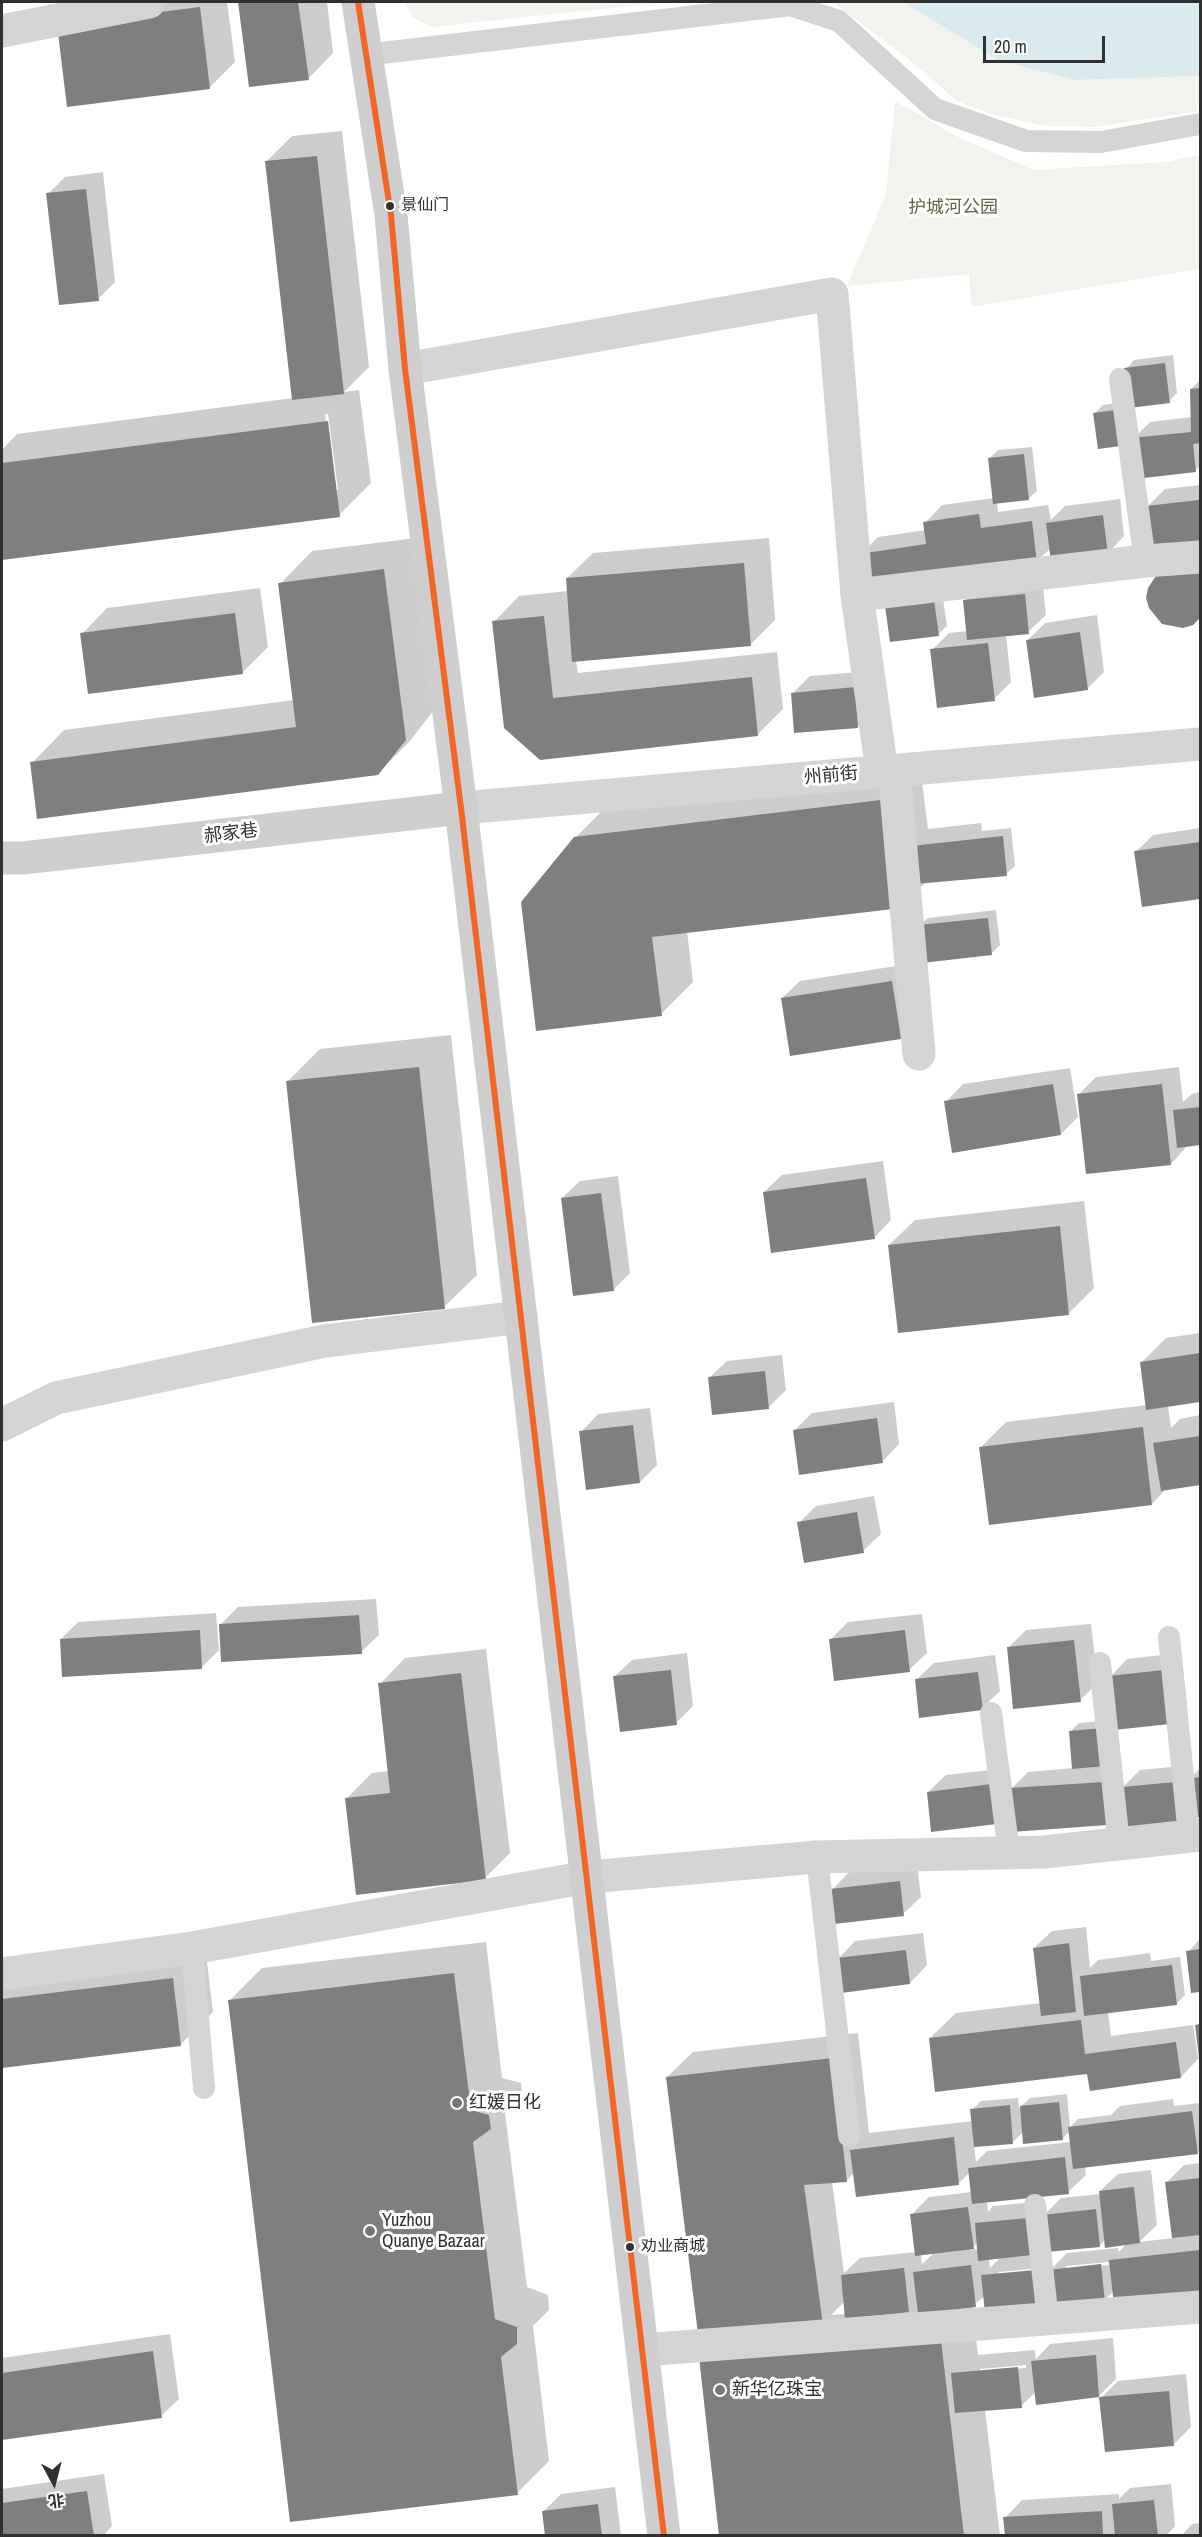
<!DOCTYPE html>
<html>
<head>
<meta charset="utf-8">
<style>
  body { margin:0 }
  #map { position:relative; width:1202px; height:2537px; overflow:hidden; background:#fff; font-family:"Archivo Narrow","Noto Sans SC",sans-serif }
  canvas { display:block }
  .frame { position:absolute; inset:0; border:3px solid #303030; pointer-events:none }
  .north { position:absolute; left:24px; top:2453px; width:60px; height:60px; -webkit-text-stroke:4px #fff; paint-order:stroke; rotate:173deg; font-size:16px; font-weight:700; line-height:24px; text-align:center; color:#303030 }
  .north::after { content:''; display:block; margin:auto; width:21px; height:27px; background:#303030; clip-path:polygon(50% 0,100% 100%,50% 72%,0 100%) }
  .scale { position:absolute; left:983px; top:36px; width:122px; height:27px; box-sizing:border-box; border:3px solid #303030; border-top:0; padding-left:8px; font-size:18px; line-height:21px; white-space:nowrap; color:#303030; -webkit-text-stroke:4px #fff; paint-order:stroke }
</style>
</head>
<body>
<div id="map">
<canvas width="1202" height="2537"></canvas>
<div class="frame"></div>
<div class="north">北</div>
<div class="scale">20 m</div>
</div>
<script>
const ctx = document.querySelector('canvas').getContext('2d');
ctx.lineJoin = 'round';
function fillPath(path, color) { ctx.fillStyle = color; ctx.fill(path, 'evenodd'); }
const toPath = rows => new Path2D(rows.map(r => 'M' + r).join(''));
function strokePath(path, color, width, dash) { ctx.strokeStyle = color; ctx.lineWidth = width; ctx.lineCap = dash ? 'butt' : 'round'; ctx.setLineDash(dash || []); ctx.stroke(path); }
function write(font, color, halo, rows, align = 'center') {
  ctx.font = font + ' "Archivo Narrow","Noto Sans SC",sans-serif'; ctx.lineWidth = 6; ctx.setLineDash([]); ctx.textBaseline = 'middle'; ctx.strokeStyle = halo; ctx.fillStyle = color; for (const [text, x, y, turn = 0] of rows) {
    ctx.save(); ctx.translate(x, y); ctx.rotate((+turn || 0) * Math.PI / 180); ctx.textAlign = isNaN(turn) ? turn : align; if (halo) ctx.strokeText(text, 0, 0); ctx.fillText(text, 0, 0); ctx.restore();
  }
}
fillPath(toPath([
  [404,2,668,2,432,27,413,18],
  [833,2,903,2,998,60,1075,80,1200,76,1200,111,1094,127,1046,126,992,114,957,101,911,61],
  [895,101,956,136,1033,170,1166,162,1200,155,1200,269,972,307,969,274,847,286,886,195]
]), '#f1f3ec');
fillPath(toPath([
  [903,2,1200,2,1200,76,1075,80,998,60]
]), '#daebef');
fillPath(toPath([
  [82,2,227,2,235,62,210,87],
  [240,2,327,2,333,53,308,79,251,86],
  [342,131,369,367,344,392,359,390,371,483,339,515,2,559,2,450,17,434,293,398,266,162,292,136],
  [325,414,328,414,338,490,335,490],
  [103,172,115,282,98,299,48,194,65,177],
  [1173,355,1177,393,1169,401,1126,369,1134,360],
  [1200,380,1200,465,1196,470,1133,439,1150,422,1192,417,1191,389],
  [1125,402,1120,445,1095,413,1103,405],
  [1032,447,1037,491,1028,499,997,502,998,512,1048,505,1051,520,1065,506,1120,499,1124,536,1107,554,1051,548,1036,562,861,554,878,537,926,530,925,523,942,505,994,498,989,459,998,450],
  [1200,485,1200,543,1148,506,1165,489],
  [416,538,437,706,410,741,378,773,32,763,64,730,294,700,280,584,312,551],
  [769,538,775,620,750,645,576,660,578,673,777,652,783,709,758,734,541,758,494,622,519,596,568,591,567,578,593,553],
  [1200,549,1200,615,1192,623,1148,598,1154,579,1172,561],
  [1042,577,1046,615,1028,632,1006,635,1011,682,994,699,932,650,949,633,968,631,965,601,982,583],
  [260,588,268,647,242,673,82,634,107,608],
  [942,592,947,626,938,634,891,640],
  [1097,615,1104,672,1087,689,1028,640,1045,623],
  [872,671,875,709,858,727,792,694,810,676],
  [920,767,928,829,981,823,982,831,1011,828,1015,866,1006,874,926,882,901,906,687,931,693,982,661,1014,575,838,608,805],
  [1200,828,1200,897,1143,905,1136,852,1153,835],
  [996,910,1000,945,992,953,919,926,928,918],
  [909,964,917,1021,900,1038,782,998,800,981],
  [451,1035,477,1275,444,1307,287,1082,320,1049],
  [1179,1067,1183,1102,1192,1094,1200,1092,1200,1143,1188,1145,1171,1164,1079,1094,1096,1077],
  [1070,1068,1078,1117,1061,1134,946,1102,963,1084],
  [883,1161,891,1220,874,1238,764,1192,782,1175],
  [618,1176,630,1273,613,1290,562,1198,580,1181],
  [1084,1201,1094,1288,1069,1313,889,1245,915,1220],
  [1200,1333,1200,1401,1168,1406,1171,1428,1180,1419,1200,1415,1200,1484,1166,1489,1152,1504,980,1448,1006,1422,1147,1405,1141,1363,1166,1338],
  [782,1355,786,1390,768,1408,709,1378,727,1361],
  [894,1402,899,1444,882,1462,794,1431,812,1413],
  [650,1408,657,1465,640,1482,581,1432,598,1414],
  [874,1496,881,1534,863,1551,799,1523,816,1506],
  [376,1599,379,1635,361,1652,221,1624,238,1607],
  [216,1613,219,1650,202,1667,61,1639,78,1622],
  [922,1614,927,1653,909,1670,830,1640,848,1622],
  [1091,1624,1098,1683,1080,1700,1008,1648,1026,1630],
  [486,1649,510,1853,485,1878,346,1799,372,1773,389,1771,380,1684,405,1658],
  [687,1653,693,1706,676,1723,614,1677,632,1660],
  [1181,1653,1187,1705,1110,1677,1127,1659],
  [995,1655,1000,1691,982,1708,916,1680,934,1663],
  [1111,1720,1122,1788,1140,1770,1192,1765,1193,1776,1200,1768,1200,1816,928,1792,946,1775,1009,1768,1012,1788,1028,1772,1074,1768,1070,1732,1079,1723],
  [917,1865,921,1897,903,1914,832,1890,849,1872],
  [1086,1927,1090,1968,1098,1960,1150,1953,1151,1961,1180,1957,1185,1995,1176,2004,1108,2012,1111,2036,1193,2025,1198,2057,1200,2057,1181,2077,1089,2071,930,2038,956,2013,1041,2003,1034,1948,1052,1931],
  [923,1933,927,1965,910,1983,838,1959,855,1941],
  [1200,1939,1200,1991,1192,1991,1188,1952],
  [486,1942,502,2078,521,2083,522,2096,505,2113,527,2287,548,2295,549,2310,533,2326,549,2461,517,2493,229,2001,262,1968],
  [205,1946,213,2012,180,2045,2,2067,2,1971],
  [1200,2022,1200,2056,1196,2026],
  [858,2033,869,2133,973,2121,972,2110,981,2101,1018,2098,1019,2108,1030,2098,1067,2094,1070,2127,1078,2119,1111,2115,1120,2106,1173,2099,1174,2106,1200,2103,1200,2149,1197,2153,1085,2166,1086,2175,1068,2192,987,2201,988,2212,993,2206,1045,2201,1046,2213,1061,2198,1100,2194,1100,2191,1118,2174,1151,2170,1157,2225,1139,2242,1173,2238,1167,2182,1184,2165,1200,2163,1200,2294,1114,2291,1104,2300,984,2297,972,2306,978,2355,1035,2350,1036,2359,1050,2344,1113,2338,1116,2379,1099,2396,1036,2392,1021,2406,985,2409,1000,2536,721,2536,721,2337,667,2077,693,2052],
  [1070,2131,1071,2142,987,2151,976,2162,974,2146,1013,2142,1023,2132,1062,2139],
  [970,2172,972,2192,929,2197,911,2215,916,2252,860,2258,844,2273,832,2182,846,2181,854,2173,959,2183],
  [1106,2239,1127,2243,1119,2252,1118,2248,1067,2253,1053,2267,1047,2251,1099,2246],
  [978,2242,979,2249,970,2250],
  [935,2252,922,2264,921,2254],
  [1001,2257,990,2268,989,2258],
  [1109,2262,1109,2265,1066,2269,1066,2266],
  [1042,2268,1042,2271,999,2275,999,2272],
  [845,2301,846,2314,831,2315],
  [1026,2365,1026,2368,980,2372,980,2369],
  [170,2334,179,2399,161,2416,2,2439,2,2358],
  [1186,2374,1191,2427,1174,2444,1101,2398,1118,2381],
  [104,2474,112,2526,103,2536,2,2536,2,2489],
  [1171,2484,1175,2526,1166,2536,1006,2536,1005,2518,1022,2500,1119,2494,1119,2499,1130,2488],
  [615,2487,621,2536,546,2536,543,2512,561,2494],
  [1200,2523,1200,2536,1181,2536,1192,2524]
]), '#0003');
fillPath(toPath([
  [238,2,298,2,309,80,249,87],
  [200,7,210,89,67,107,57,25],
  [317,156,344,394,292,400,265,161],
  [86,189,99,301,59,305,46,193],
  [1165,363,1170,403,1129,408,1124,368],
  [1200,388,1200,443,1193,444,1196,472,1135,479,1131,438,1191,432,1190,389],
  [1117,410,1121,446,1098,449,1093,413],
  [328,421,340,517,2,560,2,463],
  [1024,454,1029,500,993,504,988,458],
  [1199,500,1200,544,1152,550,1146,506],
  [979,514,981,528,1032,521,1037,563,865,588,859,554,926,544,923,522],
  [1103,515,1108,555,1051,562,1046,523],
  [744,563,751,646,572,662,566,578],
  [384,569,406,740,378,775,37,819,30,762,296,727,278,583],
  [1159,571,1199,572,1200,574,1200,618,1193,625,1183,628,1162,624,1149,608,1146,598,1148,588],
  [1025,594,1029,634,967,640,963,600],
  [934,600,939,636,890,642,885,606],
  [235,613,243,674,88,694,80,633],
  [544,616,553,698,752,677,758,736,540,760,504,728,492,621],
  [1080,632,1088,690,1034,698,1026,640],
  [988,643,995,701,937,708,930,649],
  [855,687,858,728,794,733,791,693],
  [889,799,902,908,652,937,662,1016,536,1031,521,902,574,837],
  [1003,836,1007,876,915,884,911,846],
  [1200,842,1200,899,1142,907,1134,851],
  [988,918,992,955,922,963,918,925],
  [892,981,901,1039,790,1056,781,998],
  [419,1067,445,1309,312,1323,286,1081],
  [1053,1084,1061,1135,952,1153,944,1101],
  [1162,1084,1171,1165,1086,1174,1077,1094],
  [1200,1107,1200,1145,1177,1148,1173,1110],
  [866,1178,875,1239,771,1253,763,1192],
  [601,1193,614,1291,573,1296,561,1198],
  [1060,1226,1069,1315,898,1333,888,1245],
  [1200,1353,1200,1402,1146,1410,1140,1362],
  [765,1371,769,1409,712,1415,708,1377],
  [877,1418,883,1463,799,1475,793,1430],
  [633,1425,640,1483,586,1490,579,1431],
  [1143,1427,1152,1505,989,1525,979,1447],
  [1200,1436,1200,1485,1161,1491,1153,1443],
  [857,1512,864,1553,804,1563,797,1522],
  [359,1615,362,1654,221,1662,219,1624],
  [200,1630,202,1669,62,1677,60,1639],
  [905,1630,910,1672,834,1681,829,1639],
  [1074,1640,1081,1702,1013,1709,1007,1647],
  [671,1670,677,1725,620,1732,613,1676],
  [1164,1670,1170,1724,1114,1730,1108,1676],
  [978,1672,983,1710,919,1718,915,1679],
  [461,1673,486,1880,356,1895,345,1798,390,1793,378,1683],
  [1103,1728,1106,1766,1072,1769,1069,1731],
  [1200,1777,1200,1817,1192,1818,1187,1779],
  [1104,1782,1107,1825,1012,1832,1009,1788],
  [1175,1782,1179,1822,1126,1828,1122,1787],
  [992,1784,997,1824,931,1832,927,1792],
  [900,1881,904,1916,834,1924,830,1889],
  [1069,1943,1076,2012,1041,2016,1033,1948],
  [1200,1949,1200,1992,1191,1993,1186,1951],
  [906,1950,910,1984,841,1993,836,1958],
  [1172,1965,1177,2005,1084,2016,1080,1976],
  [454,1973,471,2110,489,2115,491,2129,473,2142,495,2319,517,2327,517,2344,501,2357,518,2495,290,2522,228,2000],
  [173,1978,181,2046,2,2068,2,1999],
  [1081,2020,1085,2054,1176,2042,1181,2078,1090,2091,1087,2074,935,2092,929,2038],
  [1200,2024,1200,2057,1199,2057,1195,2025],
  [833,2058,847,2182,804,2185,823,2325,699,2342,666,2077],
  [1059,2102,1063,2140,1023,2144,1020,2106],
  [1010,2105,1013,2144,974,2147,970,2109],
  [1192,2111,1198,2154,1073,2169,1068,2127],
  [954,2137,959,2185,856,2197,850,2150],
  [1065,2157,1069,2194,972,2204,968,2168],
  [1200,2178,1200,2235,1172,2238,1165,2182],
  [1134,2187,1140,2243,1105,2248,1099,2191],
  [968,2207,974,2249,915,2256,910,2214],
  [1096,2209,1100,2247,1046,2252,1042,2215],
  [1028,2218,1032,2255,978,2261,975,2223],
  [1200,2250,1200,2295,1114,2305,1109,2260],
  [1101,2264,1105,2302,1051,2307,1048,2270],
  [971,2265,976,2307,918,2314,913,2272],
  [904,2268,909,2312,845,2319,841,2275],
  [1035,2270,1038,2307,985,2313,981,2275],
  [940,2332,964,2536,719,2536,699,2357],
  [153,2351,162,2418,2,2440,2,2373],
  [1096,2355,1099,2397,1036,2405,1031,2361],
  [1018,2367,1022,2408,955,2413,951,2373],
  [1169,2391,1174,2446,1105,2452,1099,2397],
  [87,2491,94,2536,2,2536,2,2503],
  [1154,2500,1158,2536,1115,2536,1112,2504],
  [598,2504,602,2536,545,2536,542,2511],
  [1102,2511,1103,2536,1005,2536,1003,2517]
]), '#7f7f7f');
strokePath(toPath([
  [365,55,790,5,839,21,935,109,1026,141,1101,142,1200,124],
  [1120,379,1145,561],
  [1169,1637,1189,1836],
  [1100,1663,1119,1844],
  [991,1713,1009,1853],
  [817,1857,849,2136],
  [192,1948,204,2088],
  [1035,2205,1048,2319]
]), '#d4d4d4', 22);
strokePath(toPath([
  [2,31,149,2],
  [405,369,832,294,857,595],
  [894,770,919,1054],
  [882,771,857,595,1145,561,1200,557],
  [461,808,1200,744],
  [2,1425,56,1398,325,1341,521,1317],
  [2,1974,192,1948,588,1877,817,1857,1044,1852,1200,1835],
  [643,2350,1200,2307]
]), '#d4d4d4', 33);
strokePath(toPath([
  [358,2,391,215,405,369,461,808,664,2536],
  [2,858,23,858,461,808]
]), '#cecece', 33);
strokePath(toPath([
  [358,2,391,215,405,369,461,808,664,2536]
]), '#f26522', 6);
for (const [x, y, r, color] of [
  [390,206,5,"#303030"],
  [457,2103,6,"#787878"],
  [370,2231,6,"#787878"],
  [630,2247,5,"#303030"],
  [720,2390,6,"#787878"]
]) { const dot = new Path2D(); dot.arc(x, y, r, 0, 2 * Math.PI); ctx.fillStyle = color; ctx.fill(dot); strokePath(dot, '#fff', 2); }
write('16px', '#303030', '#fff', [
  ["景仙门",401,206],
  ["劝业商城",641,2247]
], 'left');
write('18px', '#5a6940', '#fff', [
  ["护城河公园",953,208]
]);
write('18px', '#303030', '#fff', [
  ["州前街",831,776,-5],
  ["郝家巷",231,834,-7]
]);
write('18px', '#303030', '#fff', [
  ["红媛日化",469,2103],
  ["Yuzhou",382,2221],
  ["Quanye Bazaar",382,2242],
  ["新华亿珠宝",732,2390]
], 'left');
</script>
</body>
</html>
